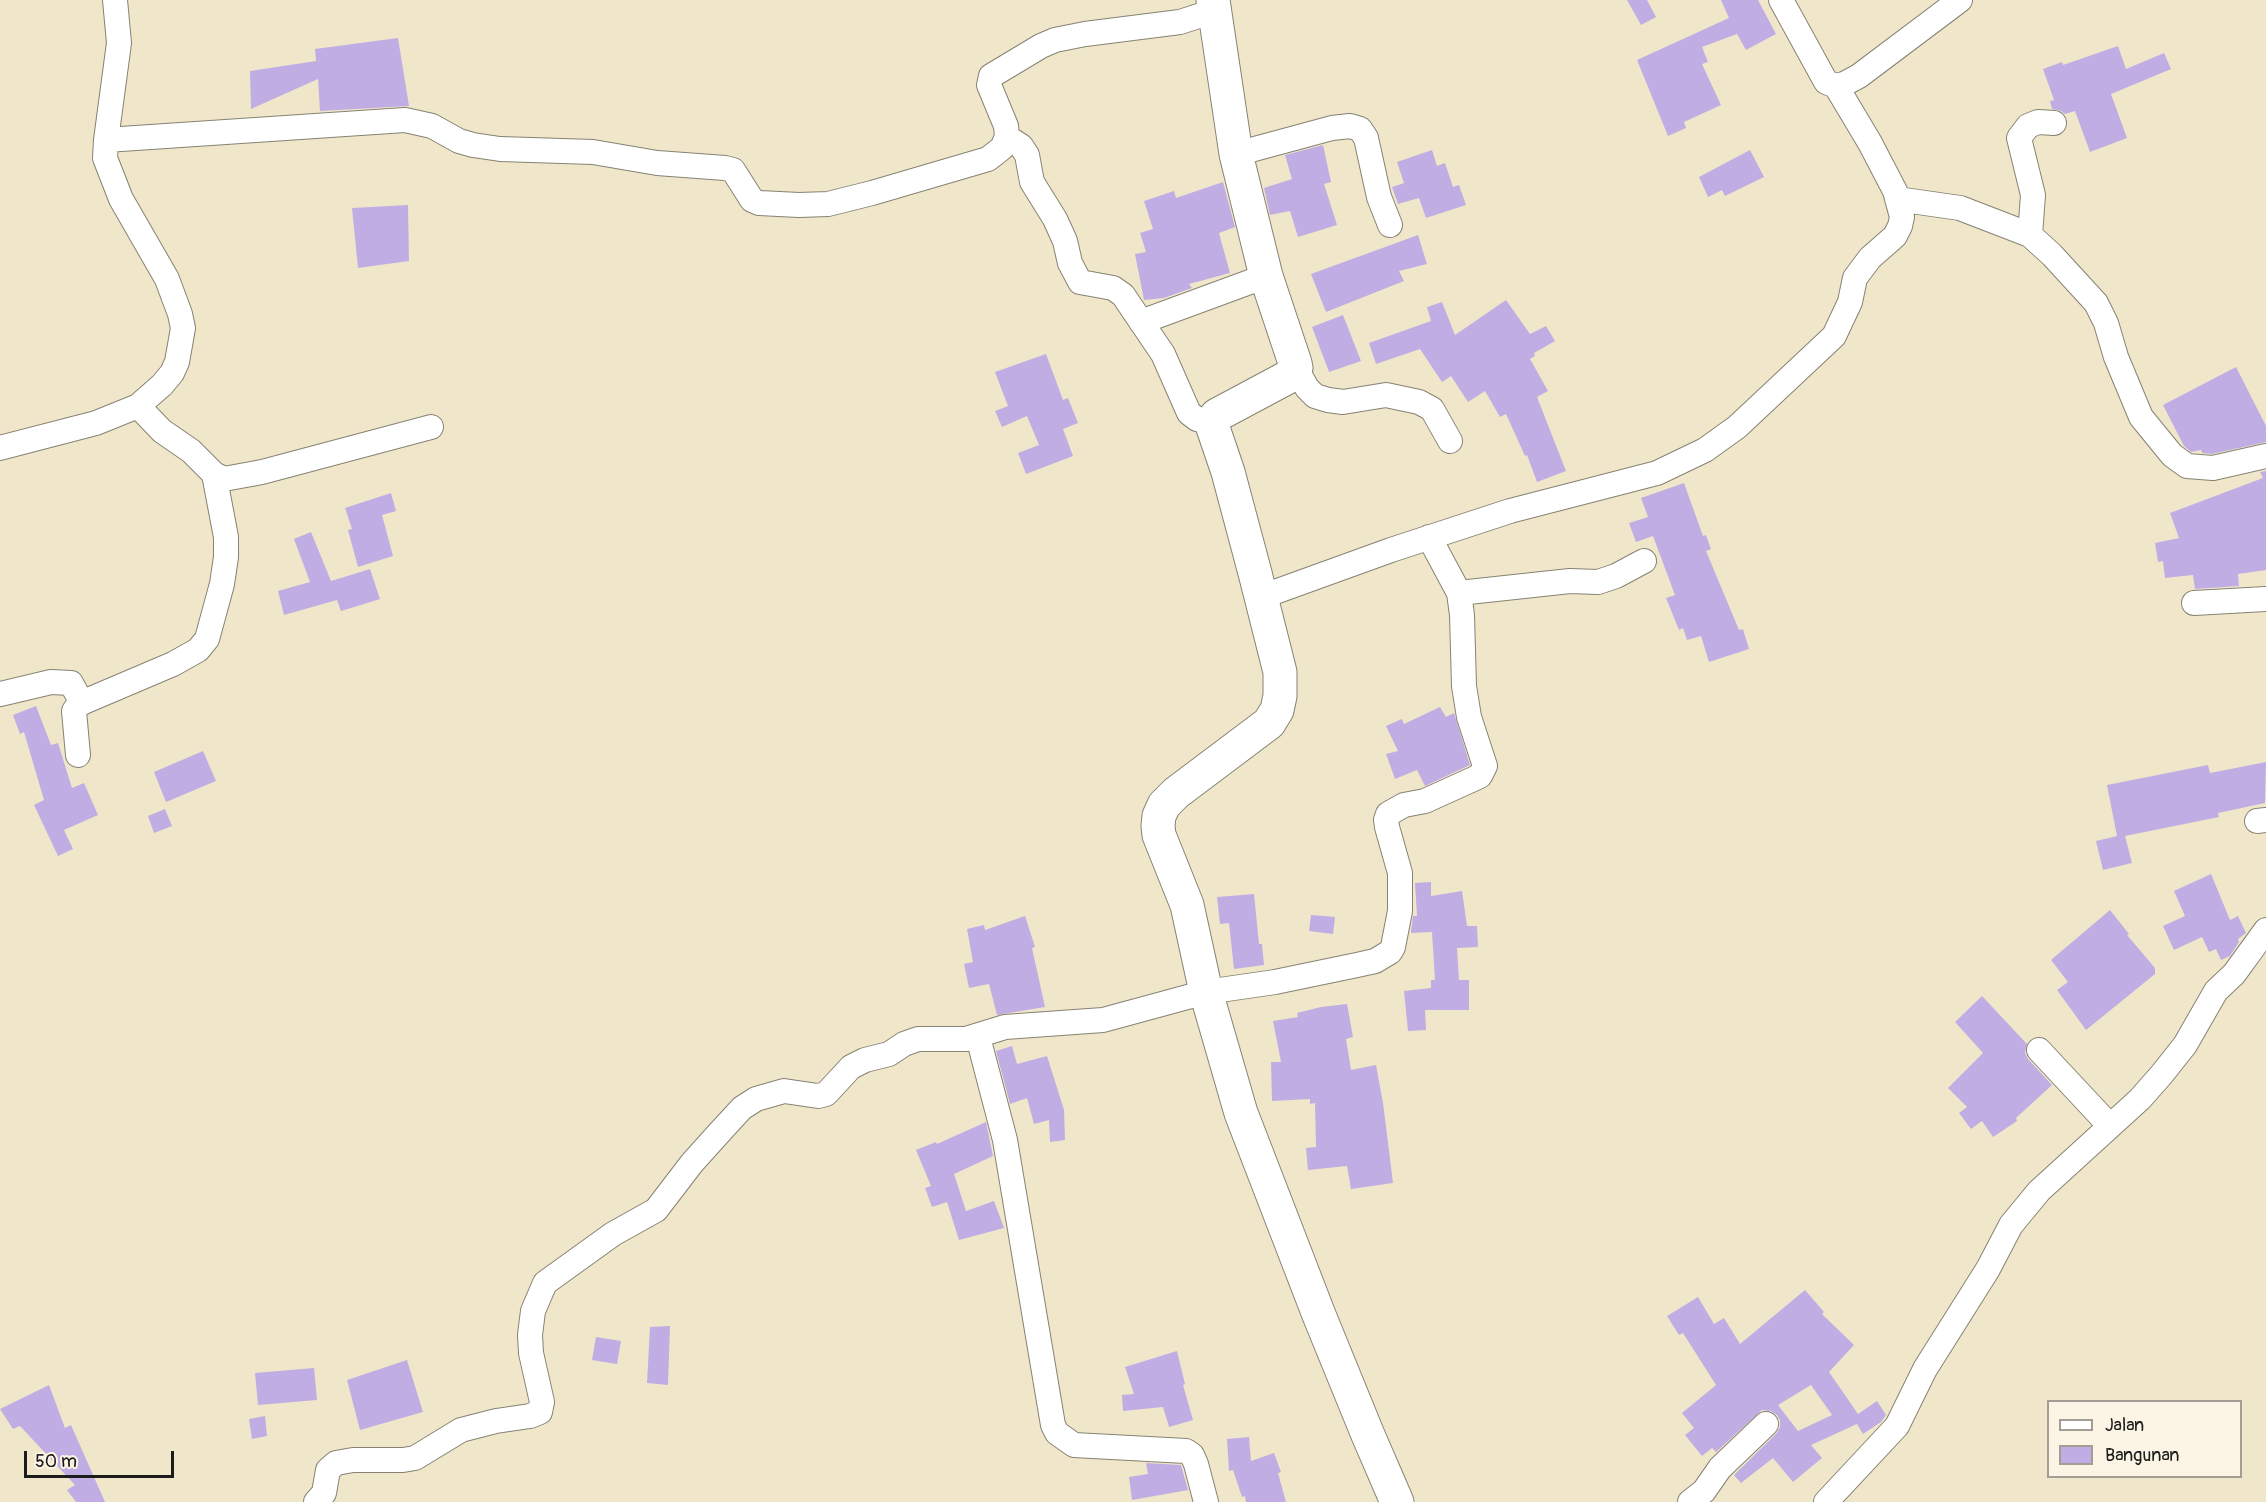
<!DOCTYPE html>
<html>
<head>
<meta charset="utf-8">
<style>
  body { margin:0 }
  #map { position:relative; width:2266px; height:1502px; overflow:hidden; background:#f0e7ca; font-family:Pangolin,sans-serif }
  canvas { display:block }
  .legend { position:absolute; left:2047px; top:1400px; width:195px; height:78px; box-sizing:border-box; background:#fcf5e5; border:2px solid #a29e95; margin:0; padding:8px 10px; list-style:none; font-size:18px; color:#1c1c1c }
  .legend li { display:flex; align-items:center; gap:12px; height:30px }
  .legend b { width:30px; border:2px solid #a29e95 }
  .scale { position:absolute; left:24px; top:1451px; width:150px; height:27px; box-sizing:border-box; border:3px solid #1c1c1c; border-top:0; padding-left:8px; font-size:18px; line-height:21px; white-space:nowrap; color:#1c1c1c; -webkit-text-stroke:4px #fcf5e5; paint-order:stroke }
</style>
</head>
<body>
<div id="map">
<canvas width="2266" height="1502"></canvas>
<ul class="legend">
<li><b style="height:8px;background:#fff"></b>Jalan</li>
<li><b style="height:16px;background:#c0ade4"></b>Bangunan</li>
</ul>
<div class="scale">50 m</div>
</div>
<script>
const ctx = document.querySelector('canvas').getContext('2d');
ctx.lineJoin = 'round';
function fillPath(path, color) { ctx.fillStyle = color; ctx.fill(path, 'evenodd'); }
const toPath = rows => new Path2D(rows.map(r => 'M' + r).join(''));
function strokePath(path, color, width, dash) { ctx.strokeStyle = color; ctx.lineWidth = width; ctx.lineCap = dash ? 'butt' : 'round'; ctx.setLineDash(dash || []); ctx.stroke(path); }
fillPath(toPath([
  [1627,0,1647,0,1656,17,1641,25],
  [1721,0,1758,0,1776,34,1746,50,1737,34,1702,47,1708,62,1702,64,1721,105,1684,122,1686,128,1668,136,1637,60,1729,18],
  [398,38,409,106,320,111,318,79,251,109,250,71,316,61,315,49],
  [2118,46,2126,69,2164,53,2171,69,2111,94,2127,138,2090,152,2075,111,2065,114,2061,111,2052,109,2050,101,2054,100,2043,69,2062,62,2063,65],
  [1323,145,1331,182,1324,184,1337,225,1298,237,1290,211,1270,215,1264,188,1292,179,1285,155],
  [1432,150,1437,166,1445,163,1453,187,1459,185,1466,205,1426,218,1419,198,1398,204,1392,187,1404,183,1397,162],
  [1750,150,1764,177,1725,196,1722,190,1708,197,1699,177],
  [1223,182,1235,227,1219,233,1230,273,1189,284,1192,288,1164,298,1144,300,1135,254,1146,252,1140,233,1153,229,1144,201,1174,191,1176,198],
  [408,205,409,261,358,268,352,208],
  [1418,235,1427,264,1399,271,1404,281,1326,312,1311,274],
  [1506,300,1530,334,1546,326,1555,341,1534,353,1535,356,1530,359,1548,391,1537,397,1566,471,1537,482,1527,455,1525,456,1506,414,1500,417,1485,391,1468,402,1451,376,1442,382,1420,349,1376,364,1369,343,1431,321,1427,307,1442,302,1455,335],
  [1343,315,1361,361,1329,372,1312,327],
  [1046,354,1063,400,1068,398,1078,423,1063,429,1073,456,1026,474,1018,453,1039,445,1027,416,1002,427,995,411,1008,406,995,372],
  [2236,367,2266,426,2266,442,2212,454,2202,453,2201,450,2191,452,2184,446,2163,405],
  [2266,471,2266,570,2238,574,2239,586,2195,589,2193,575,2165,578,2163,561,2158,562,2155,543,2179,538,2170,513,2263,478,2260,472],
  [1684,483,1703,536,1706,535,1711,549,1706,551,1739,630,1743,629,1749,649,1709,662,1701,636,1687,640,1683,628,1679,630,1666,598,1675,595,1653,536,1636,542,1629,523,1648,517,1641,498],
  [391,493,396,511,382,515,393,556,358,567,348,530,352,529,345,508],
  [311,532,331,581,370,569,380,599,341,611,337,600,284,615,278,591,310,582,294,539],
  [36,706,51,745,58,743,72,788,84,783,98,815,64,830,73,849,58,856,34,805,44,800,24,732,20,734,13,715],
  [1440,707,1446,717,1454,713,1470,765,1425,786,1417,770,1395,779,1386,754,1398,751,1386,726,1402,719,1404,724],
  [203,751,216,781,166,802,154,772],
  [2266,762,2265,803,2218,813,2219,817,2125,836,2132,863,2103,870,2096,841,2117,836,2107,785,2208,765,2210,773],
  [165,809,172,826,154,833,148,816],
  [2211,874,2230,920,2238,916,2246,933,2238,939,2239,942,2230,956,2221,960,2216,949,2209,952,2202,937,2174,950,2163,926,2185,916,2174,891],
  [1431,882,1431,896,1462,891,1467,926,1477,926,1478,947,1457,948,1459,980,1469,980,1469,1010,1425,1010,1426,1030,1408,1031,1404,991,1431,988,1431,980,1435,980,1432,932,1411,933,1411,931,1413,916,1417,916,1415,883],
  [1254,894,1259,944,1262,944,1264,965,1234,969,1229,923,1220,924,1217,897],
  [2110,910,2129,934,2127,935,2155,968,2155,974,2086,1030,2057,990,2068,982,2051,960],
  [1311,915,1335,917,1333,934,1309,931],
  [1025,916,1035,947,1032,948,1045,1007,997,1015,989,984,969,988,964,964,973,962,967,929,984,925,985,930],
  [1982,996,2027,1044,2025,1053,2028,1059,2052,1085,2016,1118,2017,1121,1993,1137,1982,1121,1971,1129,1959,1113,1967,1107,1948,1088,1983,1053,1955,1022],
  [1347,1004,1353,1037,1346,1039,1351,1070,1376,1065,1383,1103,1393,1183,1351,1189,1347,1166,1308,1170,1306,1148,1316,1147,1315,1103,1310,1104,1310,1099,1272,1101,1271,1062,1281,1062,1273,1021,1298,1017,1297,1013,1321,1007],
  [1012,1046,1017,1064,1047,1056,1064,1110,1065,1140,1050,1142,1049,1120,1034,1124,1027,1098,1010,1104,996,1051],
  [986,1122,993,1156,954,1174,966,1211,994,1201,1004,1228,959,1240,947,1202,932,1207,925,1188,931,1186,916,1150,936,1142,937,1144],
  [1805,1290,1824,1312,1822,1314,1854,1345,1829,1372,1858,1414,1877,1401,1886,1415,1881,1422,1863,1434,1857,1424,1811,1445,1822,1458,1793,1482,1773,1458,1741,1483,1734,1475,1776,1434,1780,1427,1780,1420,1777,1415,1771,1411,1762,1410,1716,1452,1712,1448,1702,1456,1685,1435,1694,1428,1682,1413,1716,1385,1683,1333,1679,1335,1667,1316,1698,1297,1714,1324,1724,1318,1740,1344],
  [1811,1385,1832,1415,1798,1431,1778,1405],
  [670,1326,668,1385,647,1383,650,1327],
  [596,1337,621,1341,617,1364,592,1360],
  [1177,1351,1185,1384,1183,1385,1193,1420,1169,1427,1163,1407,1123,1411,1122,1395,1134,1394,1125,1367],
  [407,1360,423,1412,360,1430,347,1380],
  [314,1368,317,1400,258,1405,255,1373],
  [49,1385,65,1428,71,1425,105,1502,76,1502,67,1490,75,1485,20,1426,13,1429,0,1409],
  [265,1416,267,1436,252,1439,249,1419],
  [1249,1437,1251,1461,1274,1453,1281,1472,1278,1473,1286,1502,1246,1502,1245,1496,1242,1497,1233,1470,1229,1471,1227,1439],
  [1146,1463,1181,1465,1188,1490,1132,1500,1129,1477,1148,1474]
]), '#c0ade4');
const street = toPath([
  [1781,0,1826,82,1836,86,1844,84,1859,76,1960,0],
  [1007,137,1021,146,1027,155,1032,182,1055,219,1065,241,1070,263,1080,282,1113,288,1123,295,1163,354,1189,413,1197,419,1211,422],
  [106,140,405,120,432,126,459,141,473,145,500,149,593,152,657,163,725,168,733,170,752,200,759,203,799,205,828,204,872,193,988,159,1002,148,1007,137,1006,126,989,85,991,76,1041,46,1055,40,1085,34,1180,22,1214,11],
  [1236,154,1332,128,1350,126,1360,129,1366,138,1379,197,1390,225],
  [1897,199,1960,208,2030,235,2052,255,2096,303,2106,323,2116,357,2141,417,2172,455,2187,466,2213,468,2266,456],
  [2030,235,2033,195,2019,138,2028,126,2038,122,2054,123],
  [1141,322,1266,276],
  [1296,368,1307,388,1315,396,1328,400,1343,402,1386,395,1419,402,1432,409,1450,441],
  [138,406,162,431,191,451,214,474,224,479,262,472,431,427],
  [0,448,96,423,138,406,162,385,172,373,177,362,183,328,180,314,167,279,121,199,105,158,106,140,119,43,115,0],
  [1459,593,1570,581,1598,582,1616,576,1644,561],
  [1261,597,1391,550,1510,511,1657,473,1705,450,1737,427,1834,336,1850,302,1855,278,1870,258,1895,236,1900,226,1902,217,1895,191,1870,143,1836,86],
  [2194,603,2266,599],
  [0,694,51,682,71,683,82,703],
  [78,755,74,711,79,704,173,664,198,650,207,639,222,584,226,557,226,537,214,474],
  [2257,821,2266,820],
  [978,1037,1005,1140,1053,1425,1057,1433,1074,1445,1186,1451,1192,1455,1196,1464,1206,1502],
  [2039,1050,2110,1126],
  [316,1502,324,1493,328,1470,336,1463,353,1460,403,1460,415,1458,461,1430,496,1421,530,1416,540,1412,542,1402,531,1353,530,1335,533,1311,545,1283,613,1234,656,1210,692,1163,719,1133,742,1108,756,1099,784,1091,818,1096,826,1094,851,1067,865,1060,889,1054,904,1044,918,1039,966,1039,1005,1027,1103,1020,1206,992,1275,982,1357,965,1375,961,1390,952,1393,947,1400,911,1400,873,1387,827,1386,820,1388,814,1404,805,1425,801,1480,776,1485,766,1469,717,1464,686,1462,615,1459,593,1429,537],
  [1690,1502,1704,1491,1720,1468,1766,1424],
  [1826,1502,1897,1426,1925,1369,1988,1269,2011,1225,2039,1191,2140,1099,2162,1074,2185,1045,2216,991,2234,974,2266,930]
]);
const secondary = toPath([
  [1213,0,1236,154,1266,276,1295,363,1296,368,1290,376,1217,415,1211,422,1228,472,1255,573,1280,672,1280,696,1277,710,1269,723,1176,793,1164,805,1159,816,1158,826,1159,835,1187,905,1206,992,1241,1113,1319,1315,1368,1435,1397,1502]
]);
strokePath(street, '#868273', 26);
strokePath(secondary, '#868273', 35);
strokePath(street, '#fff', 24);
strokePath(secondary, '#fff', 33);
</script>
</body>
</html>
